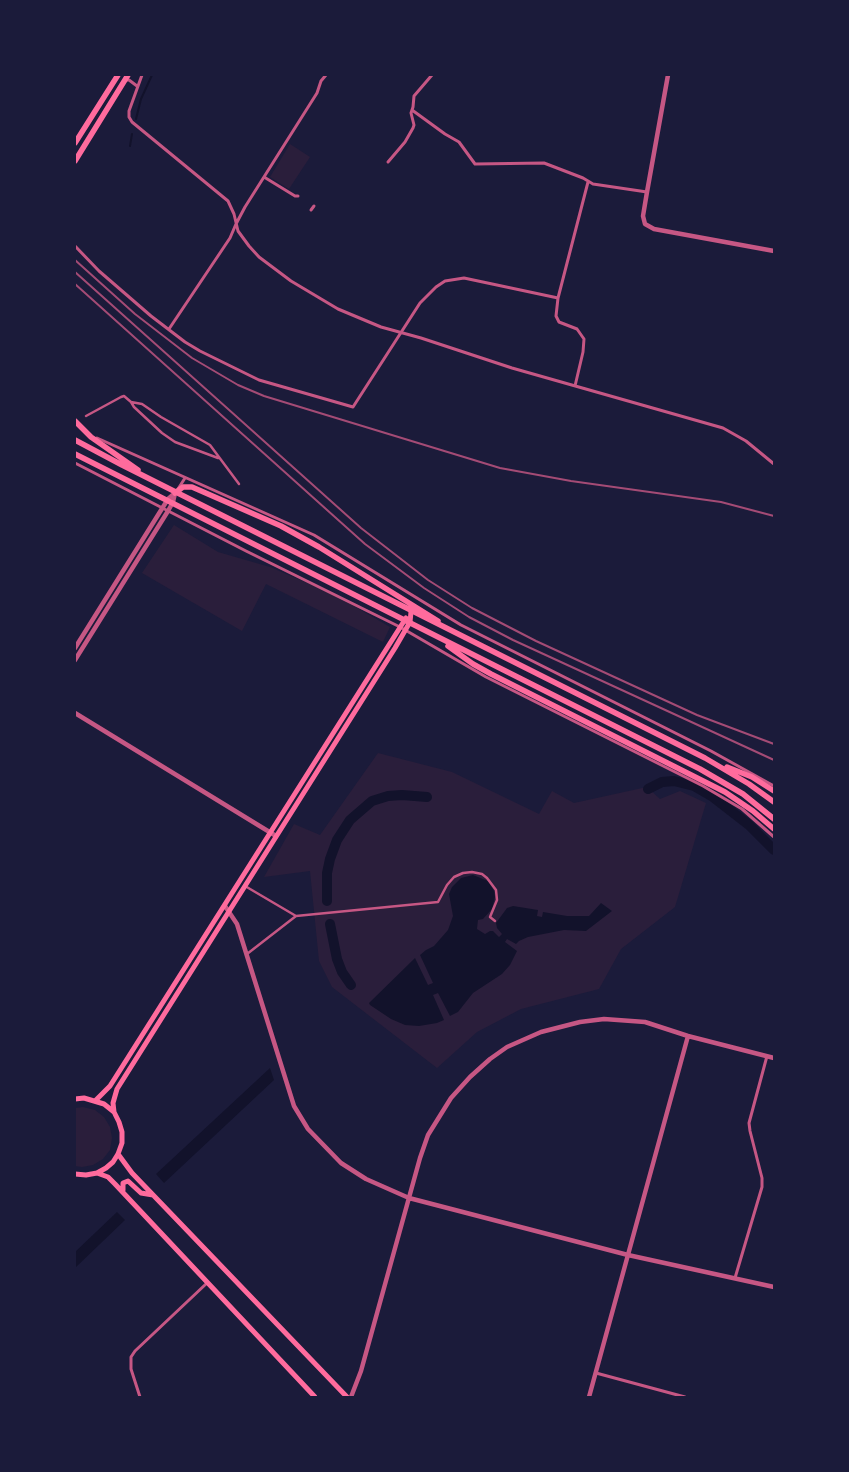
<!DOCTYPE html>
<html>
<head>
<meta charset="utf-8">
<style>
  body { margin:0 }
  #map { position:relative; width:849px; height:1472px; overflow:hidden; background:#1b1b3a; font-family:"Zilla Slab",serif }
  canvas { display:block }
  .frame { position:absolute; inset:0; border:76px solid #1b1b3a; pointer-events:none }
</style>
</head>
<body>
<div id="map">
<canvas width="849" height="1472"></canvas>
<div class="frame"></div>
</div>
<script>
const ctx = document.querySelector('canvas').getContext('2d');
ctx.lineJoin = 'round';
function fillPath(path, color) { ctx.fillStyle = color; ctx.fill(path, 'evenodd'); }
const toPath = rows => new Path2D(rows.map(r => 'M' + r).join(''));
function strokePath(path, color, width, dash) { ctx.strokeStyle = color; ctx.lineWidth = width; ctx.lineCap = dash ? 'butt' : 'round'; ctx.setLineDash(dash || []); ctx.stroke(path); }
fillPath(toPath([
  [290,144,310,157,289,189,270,177],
  [174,525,218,552,270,567,333,594,390,627,383,642,266,584,242,631,142,573],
  [378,753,452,772,539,814,552,791,574,803,647,787,660,799,680,791,706,803,675,907,621,949,599,989,521,1009,477,1032,437,1068,332,987,319,961,310,871,264,877,294,824,320,835],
  [83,1107,95,1110,104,1117,110,1127,112,1138,110,1150,103,1159,93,1165,82,1167,75,1166,75,1108]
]), '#2a1e3b');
fillPath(toPath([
  [473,875,488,881,494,891,495,897,492,909,483,919,478,920,477,929,485,934,490,931,493,931,499,937,502,934,497,928,496,923,507,908,513,906,538,910,537,916,542,917,543,912,567,916,589,916,601,903,612,911,586,931,564,930,528,937,519,941,516,944,507,939,505,942,517,951,510,965,502,974,473,993,458,1012,450,1016,438,993,433,995,444,1020,437,1023,419,1026,405,1025,391,1019,370,1005,369,1003,415,958,428,985,433,983,420,955,426,950,434,946,448,930,453,916,449,894,452,887,461,878],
  [270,1068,274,1080,164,1183,156,1174],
  [117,1212,125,1220,75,1268,75,1252]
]), '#12122b');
strokePath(toPath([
  [136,119,141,99,152,75],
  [130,146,132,134]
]), '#12122b', 2);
strokePath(toPath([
  [648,789,662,782,674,781,694,786,713,797,749,825,774,850],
  [327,901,327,873,330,859,337,840,350,820,372,801,388,796,402,795,427,797],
  [330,924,337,959,342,972,351,985]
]), '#12122b', 10);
strokePath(toPath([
  [131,402,134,407,162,433,175,442,218,458],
  [86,416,121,397,124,396,131,402,142,404,161,417,210,445,239,484],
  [245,886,296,916,247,954],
  [296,916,438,902,447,885,454,877,463,873,472,872,482,874,487,878,496,890,497,900,490,917,495,921]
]), '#c65784', 2.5);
strokePath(toPath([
  [142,75,129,111,129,117,132,122,228,201,234,214,238,231,249,246,259,257,291,281,338,309,381,327,421,338,512,368,723,428,746,441,774,464],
  [126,80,129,80,137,86],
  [412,110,445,134,459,142,475,164,544,163,583,178,593,184,647,192],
  [388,162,405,142,413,128,414,125,411,113,413,107,414,96,432,75],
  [264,177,295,196,298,196],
  [311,210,314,206],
  [75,246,99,271,151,316,185,342,200,351,259,380,353,407,420,303,436,287,445,281,464,278,558,298],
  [169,329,230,238,236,224,245,207,317,93,321,81,326,75],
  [575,386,583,352,584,339,577,329,559,322,556,316,558,298,588,182],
  [97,438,314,535,461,625,711,751,774,786],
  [75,463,246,551,400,627,486,677,703,786,742,809,774,837],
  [178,489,185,478],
  [735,1278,762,1187,762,1178,750,1131,749,1123,767,1056],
  [596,1373,685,1397],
  [140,1397,131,1369,131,1357,135,1351,207,1283]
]), '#c65784', 3);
strokePath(toPath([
  [668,75,647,192,643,216,645,224,654,229,774,251],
  [75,648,168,499,175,493],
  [75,660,168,511,173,502,175,493],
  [75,713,276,836],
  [225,906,237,924,294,1106,308,1129,341,1163,366,1179,409,1198,628,1255,774,1287],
  [351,1397,361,1371,420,1158,428,1135,451,1098,470,1077,490,1059,507,1047,541,1032,580,1022,604,1019,645,1022,688,1036,774,1058],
  [589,1397,688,1036]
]), '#c65784', 4.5);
strokePath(toPath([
  [75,1099,84,1098,104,1104,114,1112,119,1122,122,1132,122,1143,118,1154,113,1162,106,1168,97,1173,86,1175,75,1174],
  [96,1100,110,1086,406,618],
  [114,1112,113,1103,117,1089,395,648,410,622,411,612],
  [118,1154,132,1173,347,1397],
  [97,1173,108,1177,115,1184,315,1397],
  [123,1190,123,1183,128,1181,141,1193,153,1195]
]), '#ff6b9d', 5);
strokePath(toPath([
  [75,143,118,75],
  [75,161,128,75]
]), '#ff6b9d', 5.5);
strokePath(toPath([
  [75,421,91,437,138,470],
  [75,440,122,465,705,758,749,784,774,802],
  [75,454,700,769,743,794,774,819],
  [175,493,183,487,192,487,281,526,319,547,438,621],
  [448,646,473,664,491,674,725,792,753,811,774,829],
  [727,767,752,777,774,791]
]), '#ff6b9d', 5.5);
strokePath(toPath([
  [75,260,135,314,192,358,238,385,264,396,500,468,571,481,721,502,774,516],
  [75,272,361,528,428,580,472,608,536,641,697,715,774,744],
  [75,284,365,544,424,588,469,617,513,640,774,760]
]), '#a44b75', 2);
</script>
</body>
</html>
